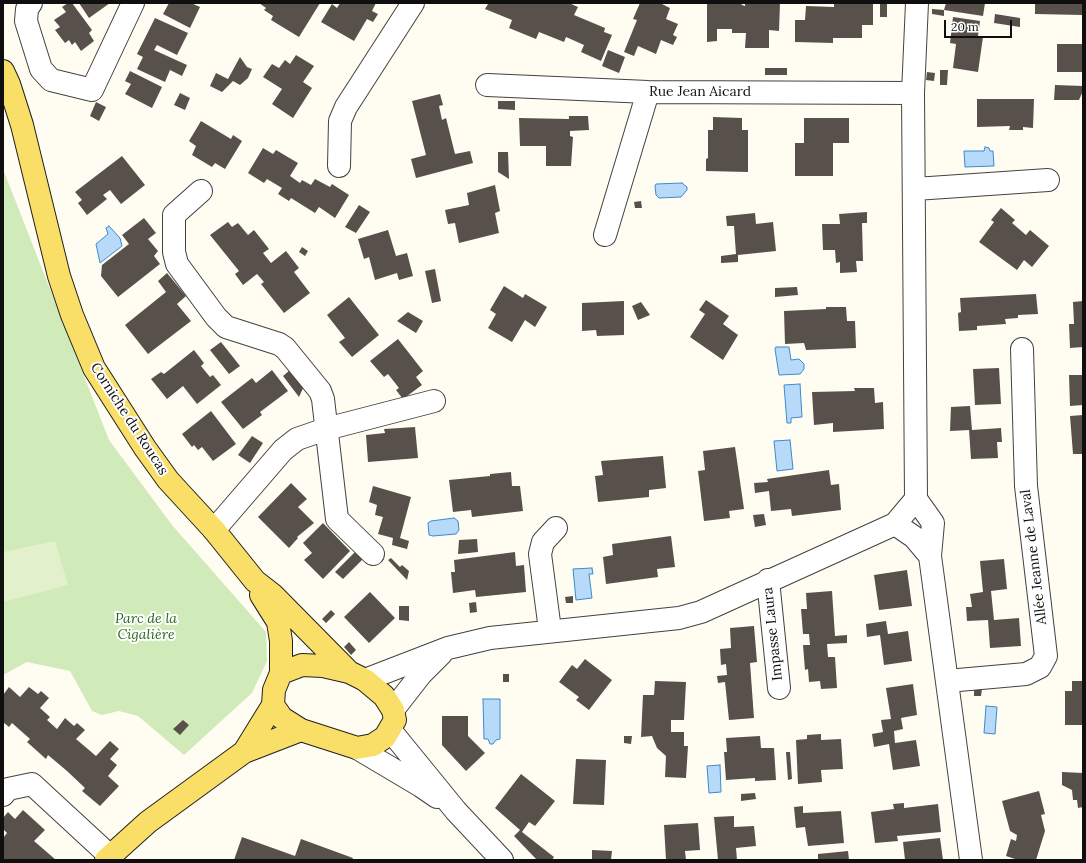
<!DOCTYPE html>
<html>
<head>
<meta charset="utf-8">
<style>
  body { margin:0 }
  #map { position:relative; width:1086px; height:863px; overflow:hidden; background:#fffdf1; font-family:Lora,serif }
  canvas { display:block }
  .frame { position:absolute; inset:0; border:4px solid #0f0f0f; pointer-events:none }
  .scale { position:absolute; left:944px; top:20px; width:68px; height:18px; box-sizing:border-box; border:2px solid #0f0f0f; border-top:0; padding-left:5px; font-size:12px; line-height:14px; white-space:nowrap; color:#0f0f0f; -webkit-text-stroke:3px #fff; paint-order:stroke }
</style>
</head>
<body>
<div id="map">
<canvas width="1086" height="863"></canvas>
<div class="frame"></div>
<div class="scale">20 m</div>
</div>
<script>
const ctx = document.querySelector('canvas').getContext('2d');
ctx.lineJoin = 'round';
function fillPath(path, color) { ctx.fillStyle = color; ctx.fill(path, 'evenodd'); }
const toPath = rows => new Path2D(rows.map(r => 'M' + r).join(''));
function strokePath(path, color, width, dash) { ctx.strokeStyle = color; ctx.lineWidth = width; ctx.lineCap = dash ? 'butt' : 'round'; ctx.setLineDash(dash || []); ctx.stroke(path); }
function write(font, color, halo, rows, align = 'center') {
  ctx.font = font + ' Lora,serif'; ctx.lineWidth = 4; ctx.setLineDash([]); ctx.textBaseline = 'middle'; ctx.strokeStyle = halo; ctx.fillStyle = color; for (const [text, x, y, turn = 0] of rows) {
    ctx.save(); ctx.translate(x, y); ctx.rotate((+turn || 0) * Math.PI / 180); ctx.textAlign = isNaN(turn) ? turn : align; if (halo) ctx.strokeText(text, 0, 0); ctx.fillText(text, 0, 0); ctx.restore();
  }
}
fillPath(toPath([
  [3,169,109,440,172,525,266,632,267,661,252,693,184,755,138,716,119,711,102,715,92,711,70,671,27,662,3,675]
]), '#d0eaba');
fillPath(toPath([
  [55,541,68,585,3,602,3,552]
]), '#e2f1cc');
const water = toPath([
  [985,147,989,148,990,151,993,151,994,166,965,167,964,151,984,151,985,147],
  [682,183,687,187,687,190,681,197,659,198,656,195,655,186,656,184,682,183],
  [109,226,120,238,122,246,100,263,96,244,108,234,106,228,109,226],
  [776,347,789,347,791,360,799,359,804,364,804,369,800,374,779,375,775,349,776,347],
  [800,384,802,417,791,418,791,423,787,423,784,385,800,384],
  [790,440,793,469,777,471,774,441,790,440],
  [454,518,458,521,459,530,456,534,433,536,429,535,428,523,431,521,454,518],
  [592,568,593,574,589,574,592,598,576,600,573,569,592,568],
  [483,699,500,699,500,739,496,740,493,744,490,744,488,739,484,739,483,699],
  [986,706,997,707,995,734,984,733,986,706],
  [720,765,721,792,709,793,707,766,720,765]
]);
fillPath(water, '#b6daf7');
strokePath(water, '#3c8ace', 1);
fillPath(toPath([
  [68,3,72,3,92,30,89,33,94,41,81,51,75,42,72,45,69,40,65,43,55,30,60,27,54,20,66,12,62,7],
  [79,3,110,3,89,18],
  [169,3,191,3,200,7,190,28,163,14],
  [259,3,320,3,299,37,271,20,273,16,264,10,266,8],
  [340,3,376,3,372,11,378,14,373,22,367,19,354,41,321,22,332,4,337,8],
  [484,3,569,3,578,7,574,15,605,28,604,32,612,35,601,61,581,52,584,45,566,37,564,42,539,32,536,39,509,28,512,20,485,9,488,4],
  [640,3,660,3,670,8,666,19,678,24,673,35,677,37,673,45,661,40,656,54,638,46,634,56,624,52,637,20,633,19],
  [707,3,741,3,742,5,745,6,745,3,780,3,779,31,769,30,769,48,745,48,746,33,732,33,732,29,717,29,717,41,707,42],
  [834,3,873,3,873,25,862,25,862,38,833,38,833,43,795,42,795,20,805,20,806,6,834,7],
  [880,3,887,3,887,17,880,17],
  [946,3,985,3,983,16,944,10],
  [1035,3,1082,3,1082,15,1035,14],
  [932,9,944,10,944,16,932,14],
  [995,14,1020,18,1020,27,994,23],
  [953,17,980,21,978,36,983,37,978,72,953,68,956,44,950,43],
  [155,18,188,33,177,55,157,45,154,50,187,65,182,76,170,70,165,82,137,69,143,57,137,54],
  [1057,44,1083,44,1083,72,1057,72],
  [608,50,625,57,619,73,602,66],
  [296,55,314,66,303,82,312,88,293,118,272,104,282,89,263,77,272,64,279,68,285,60,290,64],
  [240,57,247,67,252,69,248,78,240,85,233,81,222,92,210,86,216,73,228,79],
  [765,68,787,68,787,75,765,75],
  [940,70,948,70,947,85,940,85],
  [130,71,162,87,152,108,125,94,131,84,125,81],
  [927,72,935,73,934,81,926,80],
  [1055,85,1083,86,1083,91,1079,100,1054,100],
  [180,93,190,98,185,110,174,105],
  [440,94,443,105,439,106,442,120,446,118,455,154,470,151,473,163,416,178,411,159,426,155,412,101],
  [977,99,1034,99,1033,128,1023,127,1023,130,1009,130,1010,126,977,127],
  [498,101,515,101,515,110,498,109],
  [96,102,106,107,99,121,90,116],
  [569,116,588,116,589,130,570,131,570,136,573,137,571,166,546,166,546,146,520,146,519,118,569,119],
  [713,117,742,118,742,130,748,130,748,172,706,171,706,159,708,158,708,130,713,130],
  [804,118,849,118,849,143,833,143,833,176,795,176,795,143,804,143],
  [201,121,231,139,233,135,242,141,225,169,215,163,212,167,192,155,196,146,189,141],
  [263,148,273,154,276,150,298,163,290,176,300,183,302,180,311,185,315,179,330,187,332,184,349,195,335,218,319,207,315,213,291,198,289,201,278,194,282,188,267,179,264,183,248,173],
  [498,152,508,152,509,179,498,172],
  [122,156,145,185,121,204,110,190,103,195,107,199,87,215,78,203,82,200,75,192],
  [495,185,500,211,495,213,499,233,459,243,455,223,448,224,445,210,469,205,467,193],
  [641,201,642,208,635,208,634,202],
  [359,205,370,212,356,233,345,227],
  [1001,208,1015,220,1012,223,1026,235,1030,230,1049,246,1032,267,1024,260,1017,270,979,242,994,222,991,220],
  [867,212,867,223,862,223,863,261,856,261,857,272,840,273,840,262,836,263,835,250,823,250,822,224,840,224,839,214],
  [755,213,756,224,773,222,776,251,738,255,738,262,721,263,721,256,736,254,734,226,727,226,726,216],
  [144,218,156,233,148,239,158,251,154,256,160,264,118,297,101,276,102,265,129,244,122,235],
  [228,222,232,227,238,223,248,235,254,230,269,249,263,253,271,263,286,251,299,268,294,272,310,293,284,313,261,284,264,282,257,274,243,285,235,274,239,271,210,235],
  [388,230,396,256,407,253,413,276,399,280,397,273,375,280,369,257,364,259,358,239],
  [302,247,308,251,305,256,299,252],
  [435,269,441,301,432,303,425,271],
  [167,273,186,296,177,304,191,321,148,354,125,325,166,292,158,281],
  [504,286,523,298,525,294,547,307,535,327,525,320,512,342,488,328,496,314,490,310],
  [797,287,798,295,775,297,775,288],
  [1036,294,1038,314,1018,315,1018,318,1005,319,1006,324,977,326,977,330,959,331,958,313,961,312,960,298],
  [349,297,379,335,352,357,339,342,345,338,327,315],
  [706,300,729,316,723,324,738,335,723,360,690,337,705,314,699,310],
  [624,301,624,335,597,336,596,330,582,331,582,303],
  [1083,301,1083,347,1070,348,1069,324,1074,324,1073,302],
  [641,302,650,315,638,320,632,306],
  [826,307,846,307,847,321,855,321,856,348,806,350,804,343,785,344,784,311,826,309],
  [408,312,423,321,416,333,397,321],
  [398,339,423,371,416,377,422,385,403,399,396,390,399,388,388,374,384,377,370,361],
  [221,342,240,366,229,374,210,350],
  [194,350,204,363,201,366,210,377,213,375,221,385,197,404,183,386,167,399,151,379,161,372,164,374],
  [999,368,1001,404,975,405,973,369],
  [272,370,288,391,260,412,262,415,243,429,221,402,252,378,256,383],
  [290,370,304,386,299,397,283,376],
  [1069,375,1083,375,1083,405,1070,406],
  [854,388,874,388,875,403,883,402,884,429,833,432,833,423,814,425,812,392,855,391],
  [970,406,972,430,1001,428,1002,442,997,442,998,458,971,459,969,430,950,431,951,407],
  [211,411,236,444,213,461,202,447,198,450,194,445,192,447,182,434],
  [1083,415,1083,454,1073,454,1070,416],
  [415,427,418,458,368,462,366,435,385,433,384,429],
  [252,436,263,443,250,463,238,455],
  [735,447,744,509,729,511,730,518,704,521,698,471,705,470,703,451],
  [663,456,666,488,649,490,649,497,598,502,595,476,603,475,601,461],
  [829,470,831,485,839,484,841,510,792,516,791,509,771,511,769,491,755,493,754,483,768,482,767,479],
  [511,472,512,486,520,486,523,511,472,517,471,510,453,512,449,480,490,476,490,474],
  [291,483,307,499,298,507,314,523,297,537,298,538,289,548,258,517],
  [373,486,411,497,400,538,409,541,407,549,392,545,393,538,378,534,383,517,375,515,377,505,369,502],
  [764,514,766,525,755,527,753,515],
  [323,523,350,551,323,579,304,560,312,553,303,543],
  [671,536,675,567,657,569,658,577,606,584,603,557,613,555,612,544],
  [477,539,478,552,458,554,459,540],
  [356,551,363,559,343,579,335,572],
  [515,552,516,566,524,565,526,592,476,597,475,590,453,593,451,572,455,572,454,560],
  [391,558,400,567,402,565,409,571,407,580,388,560],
  [1004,559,1007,589,991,591,994,620,1019,618,1021,646,990,648,988,620,967,621,966,607,972,607,970,594,983,592,980,561],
  [907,570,912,606,879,610,874,575],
  [832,591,835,636,847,635,847,643,827,644,828,657,835,657,837,688,821,689,820,681,809,682,808,669,805,670,803,645,810,645,809,634,803,634,801,609,807,609,806,593],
  [370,592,395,618,369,643,344,617],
  [573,596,573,603,566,603,565,597],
  [476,602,477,612,470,613,469,603],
  [399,606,409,606,409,621,399,620],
  [331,610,335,614,326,623,322,619],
  [886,621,888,634,908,631,912,661,884,665,880,635,867,637,866,624],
  [754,626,757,662,750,663,754,718,729,720,725,682,718,683,717,676,727,675,726,664,721,665,720,649,731,648,730,628],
  [349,642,356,650,351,655,344,647],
  [585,659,612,680,589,710,576,700,579,697,559,682,572,665,577,669],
  [503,674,509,674,509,682,503,682],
  [655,681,686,682,684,720,671,720,671,732,684,732,684,746,688,746,686,778,665,777,666,756,657,748,652,736,641,737,643,695,654,695],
  [1072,681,1083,681,1083,725,1065,725,1065,691,1072,691],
  [913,684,917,715,901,718,903,729,894,731,895,743,916,740,920,766,893,770,889,744,874,747,872,734,883,732,881,720,891,719,886,688],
  [9,687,20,697,29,687,38,694,41,691,49,698,40,708,50,717,47,720,57,729,65,718,74,726,77,723,85,730,76,739,96,756,110,741,119,749,110,759,117,765,108,776,119,786,100,806,82,791,85,788,67,771,48,755,46,759,27,742,30,739,12,723,9,727,3,722,3,695],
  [974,689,982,689,981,696,974,696],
  [442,716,468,716,468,736,485,753,466,771,442,745],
  [183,720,189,725,180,735,173,729],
  [821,734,821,740,841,739,843,769,821,770,822,782,798,784,796,740,807,739,807,735],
  [624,736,632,736,631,744,624,743],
  [760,736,761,748,774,748,776,780,755,781,755,778,726,780,724,752,727,752,726,738],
  [786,752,790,752,792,779,788,780],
  [576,759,606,760,604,805,573,804],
  [1062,772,1083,773,1083,807,1078,808,1077,800,1073,800,1072,790,1062,785],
  [521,774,555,801,535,826,529,822,522,832,554,857,552,860,537,860,514,836,520,830,495,808],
  [1039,791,1045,814,1041,815,1045,831,1036,860,1018,860,1006,856,1011,839,1016,841,1017,835,1010,831,1002,801],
  [755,793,756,799,741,801,741,794],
  [904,803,904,808,938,804,941,832,897,836,898,841,875,843,871,812,894,809,893,804],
  [803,806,803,813,841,811,844,843,808,846,805,827,796,828,794,807],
  [23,810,45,830,34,841,56,860,3,860,3,838,7,833,3,829,3,818,8,812,15,819],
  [734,816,734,827,754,826,756,846,736,848,737,860,718,860,714,817],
  [698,823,700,850,685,851,686,860,666,860,664,825],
  [242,837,295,856,301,839,353,858,352,860,234,860],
  [940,838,943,860,905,860,903,842],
  [592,850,612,851,611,860,592,860],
  [848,851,849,860,818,860,818,854]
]), '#58514b');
const minor = toPath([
  [31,3,27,9,26,21,41,69,51,80,92,90,133,3],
  [487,85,648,92,913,93],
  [339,166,340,121,346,107,413,3],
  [915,189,1048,180],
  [201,191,174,215,174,252,177,264,216,317,226,327,279,344,285,348,320,391,323,399,337,519,373,554],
  [605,235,648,92],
  [916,499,933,523,930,556,971,860],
  [895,524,914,537,930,556],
  [214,530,283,450,297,439,326,429,434,401],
  [768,580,779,688],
  [550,630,540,554,543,542,556,528],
  [365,680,448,648,490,638,679,618,701,612,895,524,916,499,913,93,917,3],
  [947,681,1026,674,1040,667,1046,656,1026,486,1022,349],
  [393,710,421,674,441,654],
  [390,730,456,811,502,860],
  [357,748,421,786,437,797],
  [3,795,8,789,32,784,110,856]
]);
const major = toPath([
  [3,71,9,84,22,125,59,276,72,315,94,368,145,448,168,480,214,530,255,581,273,595,349,672],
  [261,595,278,622,281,641,281,673,274,690,273,705,282,718,301,730,357,748,373,745,385,737,395,720,393,710,384,696,365,680,349,672,323,666,302,665,281,673],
  [244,752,273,705],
  [106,860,148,822,244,752,301,730]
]);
strokePath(minor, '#424242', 24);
strokePath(major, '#202020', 24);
strokePath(minor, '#fff', 22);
strokePath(major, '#f9df67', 22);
write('14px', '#0f0f0f', '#fff', [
  ["Rue Jean Aicard",700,92],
  ["Corniche du Roucas",129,419,57],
  ["Allée Jeanne de Laval",1034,557,-97],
  ["Impasse Laura",773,634,-96]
]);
write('italic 14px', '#29681e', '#fff', [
  ["Parc de la",146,619],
  ["Cigalière",146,635]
]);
</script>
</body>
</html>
